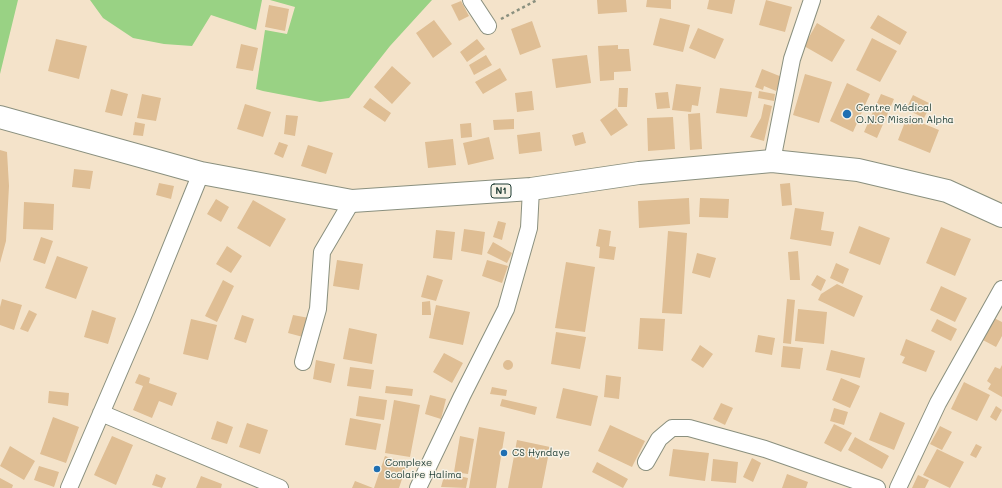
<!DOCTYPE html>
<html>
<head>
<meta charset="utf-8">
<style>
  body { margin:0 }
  canvas { display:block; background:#f4e3ca }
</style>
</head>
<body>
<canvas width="1002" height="488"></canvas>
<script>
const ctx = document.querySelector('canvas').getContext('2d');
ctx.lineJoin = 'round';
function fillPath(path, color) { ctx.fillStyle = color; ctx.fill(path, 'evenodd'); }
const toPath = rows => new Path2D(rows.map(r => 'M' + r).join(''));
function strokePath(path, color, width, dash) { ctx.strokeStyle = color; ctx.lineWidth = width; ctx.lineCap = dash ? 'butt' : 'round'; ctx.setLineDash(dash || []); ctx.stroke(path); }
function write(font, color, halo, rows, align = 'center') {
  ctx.font = font + ' Mali,sans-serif'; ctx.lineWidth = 3; ctx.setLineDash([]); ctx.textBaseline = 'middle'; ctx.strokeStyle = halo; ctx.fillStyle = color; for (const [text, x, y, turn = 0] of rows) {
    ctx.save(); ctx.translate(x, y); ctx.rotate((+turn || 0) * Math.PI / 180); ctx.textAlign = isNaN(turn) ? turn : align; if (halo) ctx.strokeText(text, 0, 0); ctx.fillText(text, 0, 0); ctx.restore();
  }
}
fillPath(toPath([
  [0,0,18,0,0,74],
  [90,0,262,0,256,30,211,15,192,46,164,44,133,38,103,18],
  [270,0,432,0,390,46,349,98,320,102,263,91,256,89,265,30,287,34,295,7]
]), '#99d284');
fillPath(toPath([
  [597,0,626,0,627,12,598,14],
  [647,0,671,0,671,9,646,7],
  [709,0,735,0,732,14,707,9],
  [766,0,792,7,785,32,759,25],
  [461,1,469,16,459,21,451,5],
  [269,5,289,9,285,31,265,27],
  [878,15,907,32,900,45,870,28],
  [660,18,690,25,683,52,653,45],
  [434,20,452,44,433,58,416,33],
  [532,21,541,47,520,55,511,29],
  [817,23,845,40,832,62,804,46],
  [698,28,724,39,715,59,689,48],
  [872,38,897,51,880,82,856,70],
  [56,39,87,46,79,79,48,71],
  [477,39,485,49,467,62,460,52],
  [241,44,258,48,253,71,236,68],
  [618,45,618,49,629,49,631,71,614,72,614,80,600,81,598,46],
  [486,55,492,65,474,75,469,65],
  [587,55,591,83,556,88,552,59],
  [392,66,411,83,392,104,374,87],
  [500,68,507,80,483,94,475,82],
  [762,69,782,77,776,91,764,86,763,90,755,87],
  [805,74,832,82,819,123,793,115],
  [847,83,870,94,853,132,830,121],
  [676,84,701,87,698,106,692,105,691,112,672,110],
  [619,88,628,88,627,107,618,107],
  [720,88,752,92,747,117,716,113],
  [111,89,128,94,122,116,105,112],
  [532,91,534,110,517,112,515,93],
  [759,91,775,94,774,101,758,98],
  [668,92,670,108,657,109,655,93],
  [142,94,161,98,156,121,137,118],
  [881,94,894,99,877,138,864,132],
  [913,95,931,104,924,118,906,109],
  [370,98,391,113,385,122,363,107],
  [245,104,271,112,263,137,237,129],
  [764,104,772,106,764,141,750,137,761,118],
  [616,108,628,125,611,136,600,120],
  [700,113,702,149,690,150,688,114],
  [286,115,298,116,295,136,284,134],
  [673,117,675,149,648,151,647,118],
  [907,117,939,130,930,153,898,140],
  [514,119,514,129,494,130,493,120],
  [135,122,145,124,143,136,133,135],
  [471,123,472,137,461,138,460,124],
  [540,132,542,151,519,154,517,135],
  [583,132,586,143,575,146,572,135],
  [489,137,494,159,468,165,463,143],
  [453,139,456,165,428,168,425,142],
  [279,142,288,145,283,158,274,154],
  [308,145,333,153,326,174,301,166],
  [0,150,7,152,9,186,6,241,0,263],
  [74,169,93,171,90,189,72,187],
  [159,183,174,186,171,199,156,195],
  [790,183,792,205,782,206,780,184],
  [689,198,690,224,639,228,638,201],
  [700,198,729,199,728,218,699,217],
  [216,199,229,207,221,222,207,214],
  [253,200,286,219,270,247,237,228],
  [24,202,54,204,53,230,23,229],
  [795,208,824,212,821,230,834,232,831,246,790,239],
  [498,221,506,223,502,240,493,237],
  [859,226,890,238,880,265,849,253],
  [941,227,971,239,955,276,926,263],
  [464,229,485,232,482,255,461,251],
  [599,229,611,231,609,246,616,247,614,260,599,258,600,247,596,246],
  [436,230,455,232,452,260,433,258],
  [668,231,687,233,682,314,662,313],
  [41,237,53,241,45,264,33,260],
  [493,242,512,253,507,263,487,253],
  [227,246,242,256,231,273,216,264],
  [798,251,800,280,790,280,788,252],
  [697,253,716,258,710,278,692,273],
  [57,256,88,267,76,299,45,288],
  [337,260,363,264,359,290,333,286],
  [487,260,508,266,502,283,482,276],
  [566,262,595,267,585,332,555,328],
  [836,263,849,269,843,284,830,278],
  [427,275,443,280,436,301,421,297],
  [817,275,826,280,821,291,811,285],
  [223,280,234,286,217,322,205,316],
  [837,284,863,296,854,317,818,300,821,294],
  [941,286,967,298,955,322,930,310],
  [2,299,22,305,14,330,0,325,0,307],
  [787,299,795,300,791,344,783,343],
  [430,301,431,315,422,315,422,302],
  [436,305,470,312,463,345,429,338],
  [798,309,827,312,824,344,795,341],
  [29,310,37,314,28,332,20,329],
  [92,310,116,318,108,344,84,337],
  [242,315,254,319,246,343,234,339],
  [293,315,309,318,303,337,288,333],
  [992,317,1002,322,1002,336,996,347,981,339],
  [640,318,665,319,663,351,638,349],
  [191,319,217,325,208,360,183,354],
  [937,319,957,329,951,341,931,331],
  [349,328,377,334,372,364,343,359],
  [556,332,586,337,580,369,551,364],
  [758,335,775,338,772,355,755,352],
  [906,339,935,351,926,372,902,363,905,357,900,355],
  [700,345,713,354,703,368,691,360],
  [783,346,803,348,800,369,781,367],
  [831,350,865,358,860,378,826,370],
  [444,353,463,363,452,383,433,372],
  '503 365a5 5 0 1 1 10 0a5 5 0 1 1-10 0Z',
  [316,360,335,364,331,383,313,379],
  [1002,365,1002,397,988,389,991,384,987,381,995,367,1000,369],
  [350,367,374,370,371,389,347,386],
  [139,374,150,378,149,383,177,393,172,406,159,401,152,418,133,410,143,386,135,383],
  [606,375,621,377,619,399,604,397],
  [841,378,860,386,850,408,832,400],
  [964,382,990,395,977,421,951,409],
  [386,386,413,389,412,396,385,393],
  [492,387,507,390,506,396,490,394],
  [563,388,598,396,591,426,556,418],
  [49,391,69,393,68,406,48,403],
  [430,395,446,399,441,419,425,414],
  [359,396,387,400,384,420,356,416],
  [502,399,537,407,535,415,500,406],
  [394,400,420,405,410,457,385,453],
  [721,403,733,408,725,425,713,419],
  [996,406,1002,410,996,421,990,417],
  [834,408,848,412,844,425,830,421],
  [880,412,905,423,894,450,869,440],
  [53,417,79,427,66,463,40,454],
  [350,418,381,424,376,450,345,445],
  [217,421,233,427,227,444,211,439],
  [247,423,268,430,260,454,239,447],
  [834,424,852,433,841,452,824,443],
  [610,425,645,441,632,467,598,451],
  [940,426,952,432,942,450,930,444],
  [479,427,505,432,496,488,469,488],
  [112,436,133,445,116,485,94,475],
  [460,436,474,439,468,474,454,472],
  [855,437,889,456,882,469,848,450],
  [517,440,550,447,542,488,508,488],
  [976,444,982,447,976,458,970,455],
  [10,446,35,461,24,480,0,466],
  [673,449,709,453,705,481,669,476],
  [937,449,964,462,950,488,923,475],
  [385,456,407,464,399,488,374,488],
  [752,458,761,463,753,482,743,477],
  [713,459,738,462,736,483,711,481],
  [597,462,628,479,623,488,592,472],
  [39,466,59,472,54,487,34,480],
  [445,473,468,478,466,488,441,487],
  [156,474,166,478,162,488,152,485],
  [787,474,808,482,806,488,782,488],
  [918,475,929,480,925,488,912,488],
  [201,476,222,484,221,488,196,488],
  [0,478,13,485,12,488,0,488],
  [355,481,373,488,352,488]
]), '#dfbe94');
const minor = toPath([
  [471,0,488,26],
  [772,161,792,59,812,0],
  [303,362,318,309,322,252,352,201],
  [101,413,280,488],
  [646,462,659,439,672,428,689,428,765,449,877,488],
  [69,488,143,316,201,173],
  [418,488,462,396,506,309,529,228,531,189],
  [898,488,938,403,1002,289]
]);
const highway = toPath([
  [0,117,201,173,352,201,531,189,639,173,772,161,858,170,947,191,1002,216]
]);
strokePath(minor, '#8a907f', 18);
strokePath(highway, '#8a907f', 24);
strokePath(toPath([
  [501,19,537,0]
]), '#8a907f', 2.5, [3, 3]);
strokePath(minor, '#fff', 16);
strokePath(highway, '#fff', 22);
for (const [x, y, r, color] of [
  [847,114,5,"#1f6fb2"],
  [504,453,4,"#1f6fb2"],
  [377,469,4,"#1f6fb2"]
]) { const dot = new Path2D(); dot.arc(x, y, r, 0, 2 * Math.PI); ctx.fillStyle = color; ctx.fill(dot); strokePath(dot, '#f7f3e8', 1.5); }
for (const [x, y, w] of [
  [501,191,20]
]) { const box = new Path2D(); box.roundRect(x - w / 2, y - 7, w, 14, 3); ctx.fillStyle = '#f7f3e8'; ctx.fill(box); strokePath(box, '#1f3d34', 1); }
write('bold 9px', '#1f3d34', null, [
  ["N1",501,191]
]);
write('10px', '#1f3d34', '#f7f3e8', [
  ["Centre Médical",856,108],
  ["O.N.G Mission Alpha",856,120],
  ["CS Hyndaye",512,453],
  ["Complexe",385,463],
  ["Scolaire Halima",385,475]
], 'left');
</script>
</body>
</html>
